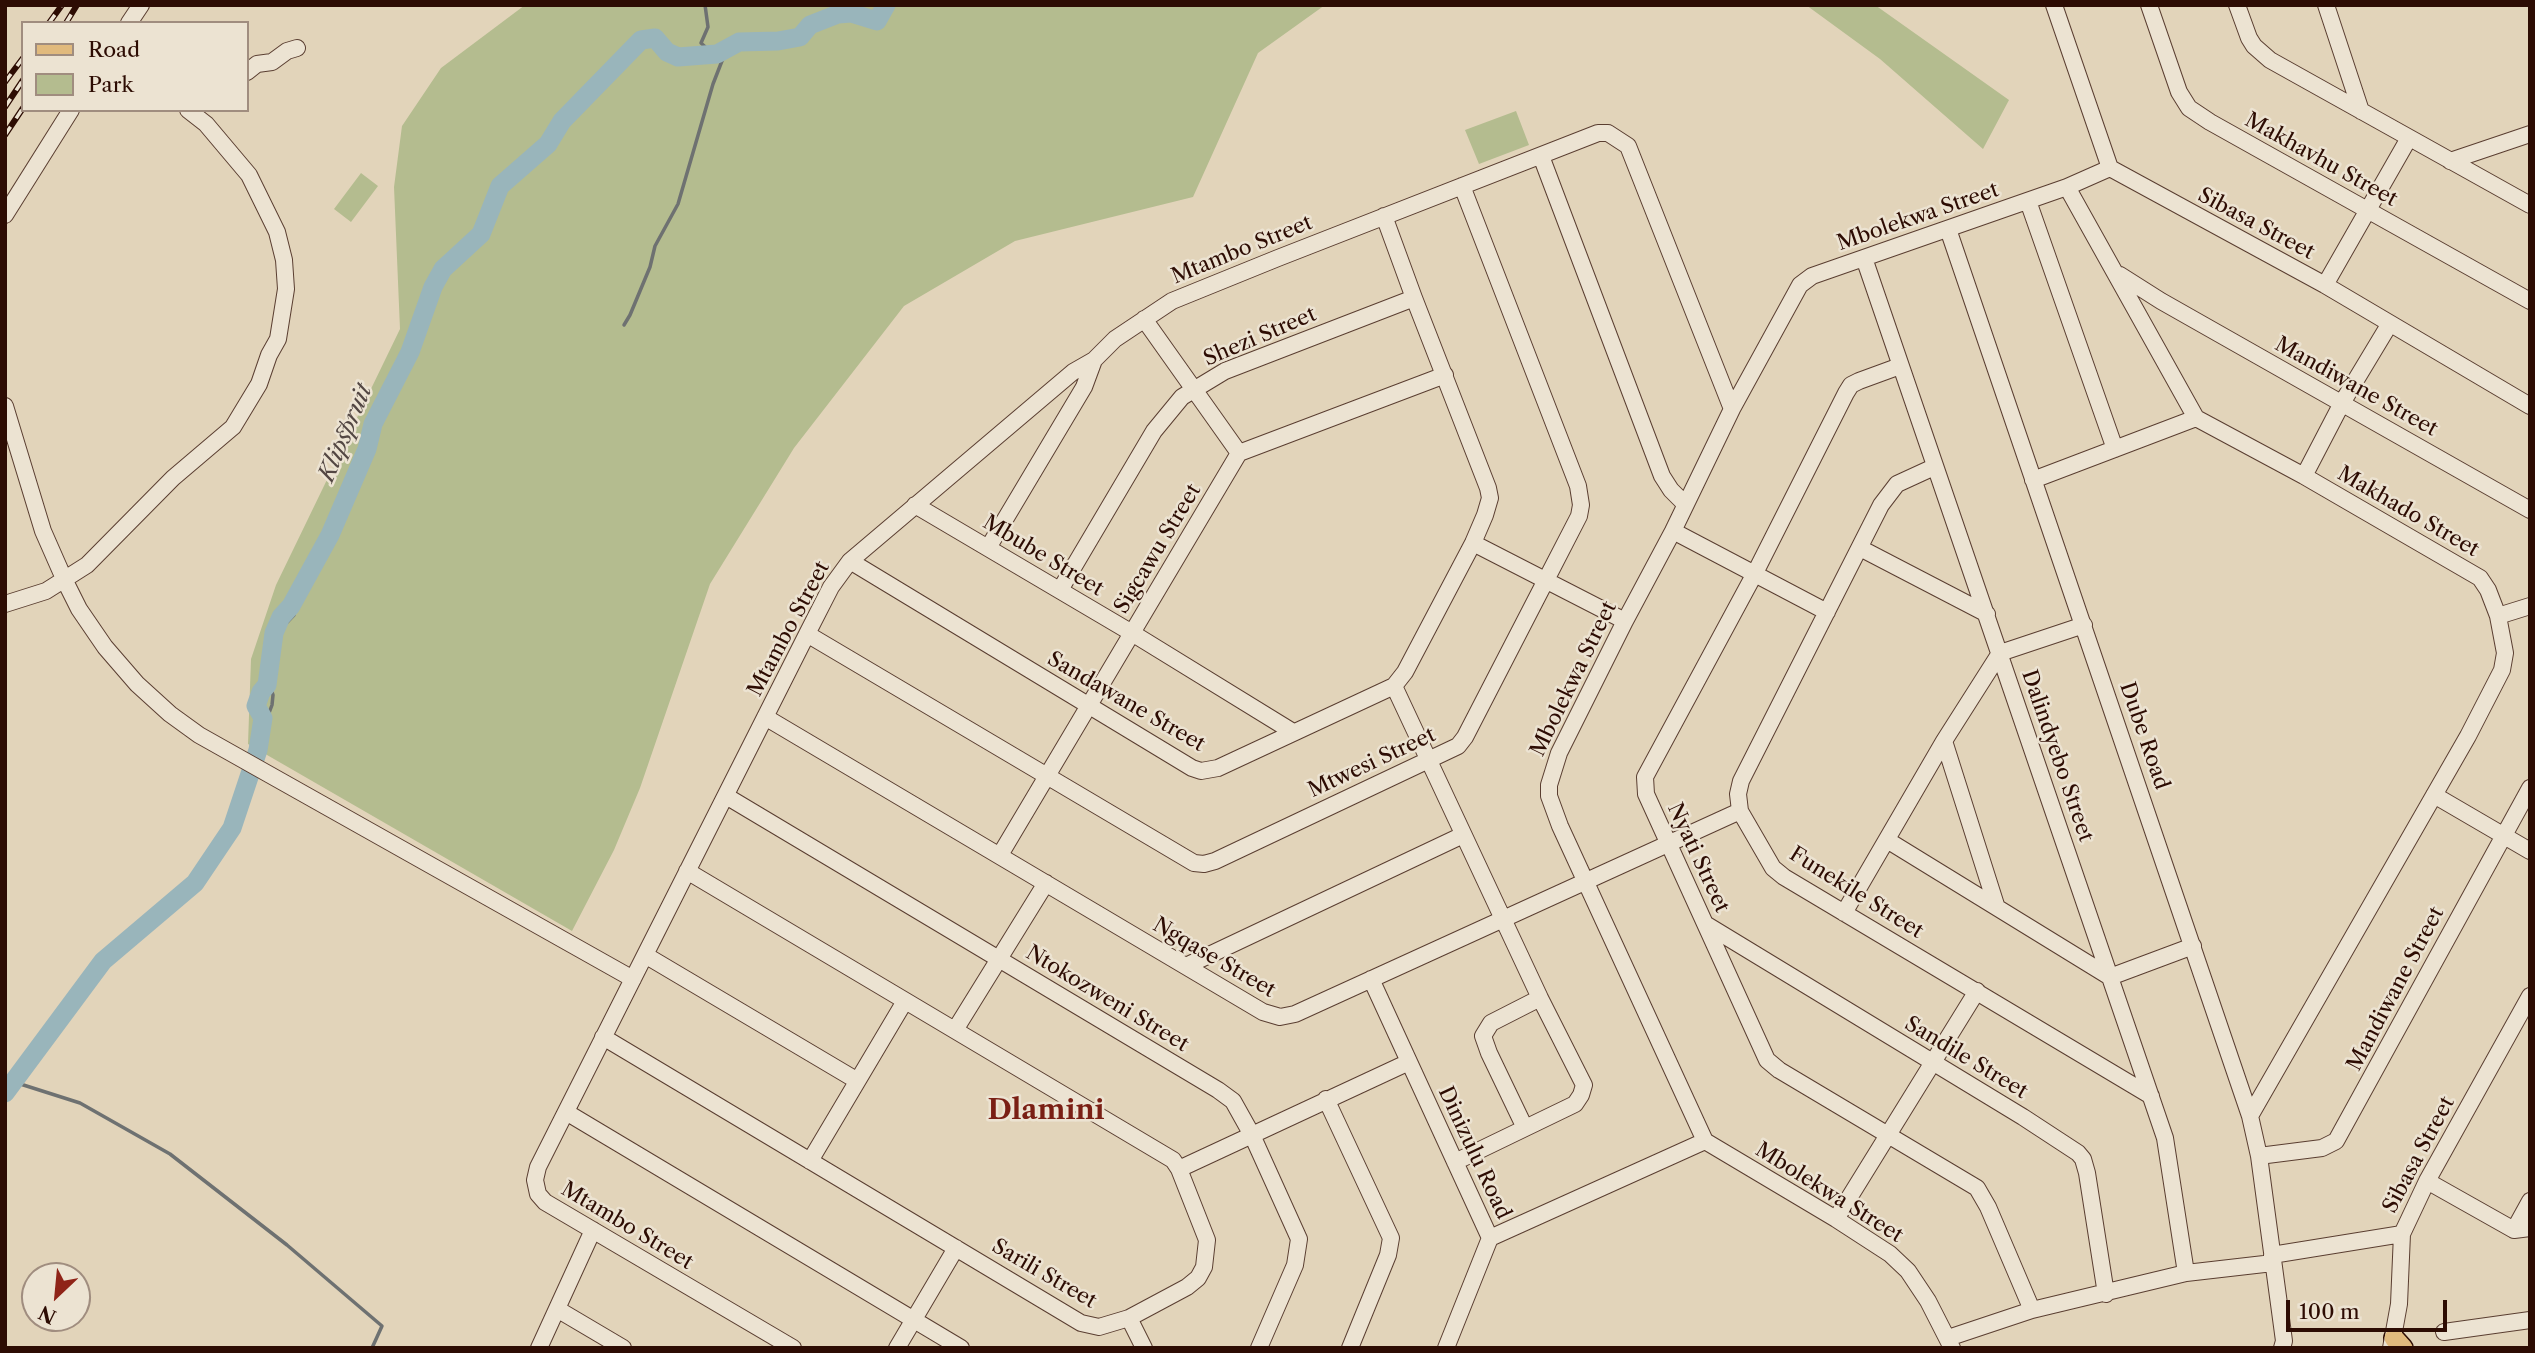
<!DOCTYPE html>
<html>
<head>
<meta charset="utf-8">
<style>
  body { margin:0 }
  #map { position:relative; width:2535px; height:1353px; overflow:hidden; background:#e2d4ba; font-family:"Libre Caslon Text",serif }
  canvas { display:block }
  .frame { position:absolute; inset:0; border:7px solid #2d0c03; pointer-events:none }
  .legend { position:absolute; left:21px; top:21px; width:228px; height:91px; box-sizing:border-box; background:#ece3d2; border:2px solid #a08d7f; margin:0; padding:9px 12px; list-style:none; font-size:21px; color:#2d0c03 }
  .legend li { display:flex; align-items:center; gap:14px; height:35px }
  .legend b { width:35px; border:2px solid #a08d7f }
  .north { position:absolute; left:21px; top:1262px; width:70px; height:70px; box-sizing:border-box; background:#ece3d2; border:2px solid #a08d7f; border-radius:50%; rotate:206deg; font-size:19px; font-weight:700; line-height:28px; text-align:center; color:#2d0c03 }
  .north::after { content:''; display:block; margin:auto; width:24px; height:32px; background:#8f2418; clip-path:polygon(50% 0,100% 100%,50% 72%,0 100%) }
  .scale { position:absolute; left:2286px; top:1300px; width:161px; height:32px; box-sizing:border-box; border:4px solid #2d0c03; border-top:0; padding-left:9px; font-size:21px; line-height:24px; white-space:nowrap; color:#2d0c03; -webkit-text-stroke:5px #ece3d2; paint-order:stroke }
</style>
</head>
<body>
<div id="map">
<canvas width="2535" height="1353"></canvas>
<div class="frame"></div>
<ul class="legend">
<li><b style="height:9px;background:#e1ba7d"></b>Road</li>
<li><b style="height:19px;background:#b4bc8f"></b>Park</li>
</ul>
<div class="north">N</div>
<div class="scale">100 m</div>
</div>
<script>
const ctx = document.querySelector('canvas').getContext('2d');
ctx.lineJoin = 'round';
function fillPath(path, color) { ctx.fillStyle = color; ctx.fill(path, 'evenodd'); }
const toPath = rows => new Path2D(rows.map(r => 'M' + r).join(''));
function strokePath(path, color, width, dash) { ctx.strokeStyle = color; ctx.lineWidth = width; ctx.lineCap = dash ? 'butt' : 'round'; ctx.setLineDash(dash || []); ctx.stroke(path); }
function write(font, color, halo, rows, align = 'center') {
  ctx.font = font + ' "Libre Caslon Text",serif'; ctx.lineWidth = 5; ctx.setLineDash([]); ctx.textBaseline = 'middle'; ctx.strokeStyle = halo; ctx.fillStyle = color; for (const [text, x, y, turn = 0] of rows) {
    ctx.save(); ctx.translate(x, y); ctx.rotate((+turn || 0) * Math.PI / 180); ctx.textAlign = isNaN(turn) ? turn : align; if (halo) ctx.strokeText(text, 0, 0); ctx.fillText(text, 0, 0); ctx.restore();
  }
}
fillPath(toPath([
  [525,5,1325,5,1258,53,1193,197,1015,241,904,306,794,448,710,584,640,788,614,850,572,931,248,744,251,659,276,585,400,329,394,187,402,126,441,68],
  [1806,5,1875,5,2009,100,1983,149,1880,59],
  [1516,111,1529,145,1479,164,1465,130],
  [361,173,378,186,351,222,334,209]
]), '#b4bc8f');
strokePath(toPath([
  [705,5,708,27,701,43,714,55],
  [624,325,630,315,650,267,655,246,678,204,713,84,727,48],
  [274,636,294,615,295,599],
  [262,721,269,713,272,705,273,695,268,679],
  [14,1082,80,1103,170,1154,287,1245,382,1326,372,1348]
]), '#6e7171', 3.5);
strokePath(toPath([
  [5,1093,103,961,195,883,232,828,258,750,263,718,256,706,261,692,267,685,274,633,281,617,291,606,330,535,367,449,373,424,410,352,433,287,443,269,481,234,500,186,548,144,562,121,641,40,655,38,667,52,678,57,717,54,739,42,778,41,800,37,810,25,838,14,851,13,877,21,886,5]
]), '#99b5bb', 19);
const minor = toPath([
  [2054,5,2110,168,2325,285,2530,406],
  [2149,5,2179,92,2189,108,2210,122,2530,301],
  [2237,5,2249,38,2254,46,2270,60,2530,205],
  [2326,5,2361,111],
  [129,23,141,5],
  [247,72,257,64,272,62,287,51,297,48],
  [1541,156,1662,476,1671,490,1685,504],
  [2450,161,2530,134],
  [2067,187,2196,418,2304,476,2480,578,2488,590,2498,616,2505,653,2502,670,2468,736,2250,1116],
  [2028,201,2115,449],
  [5,215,71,110],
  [1948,229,2250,1116,2259,1156,2284,1341,2282,1348],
  [1864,258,2165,1138,2186,1273],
  [2120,275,2161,301,2530,510],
  [2325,285,2409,138],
  [1144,319,1239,453],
  [1900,366,1859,381,1851,385,1846,393,1754,575,1645,777,1646,794,1767,1060,1779,1070,1977,1188,1988,1207,2032,1310],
  [5,406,43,531,65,581,79,609,105,647,137,684,170,714,199,735,633,979],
  [1934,467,1897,484,1881,505,1741,781,1738,794,1740,811,1773,868,1784,877,2151,1096],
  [2304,476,2342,403,2389,325],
  [2033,480,2196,418],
  [915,505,1132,633,1293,732],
  [1673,531,1827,612],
  [1473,543,1625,621],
  [988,548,1084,387,1094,360],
  [1860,548,1987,614],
  [850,561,1192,768,1201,771,1218,768,1394,686,1405,672,1473,543,1485,515,1490,498,1488,488,1414,298,1384,216],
  [1060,590,1154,431,1182,397,1225,371,1414,298],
  [5,604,46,591,87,565,173,478,233,427,259,384,269,355,278,339,286,289,284,260,277,232,249,175,206,124,188,110],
  [2498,616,2530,606],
  [807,634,1194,863,1204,864,1215,861,1458,746,1465,737,1546,580,1579,516,1581,505,1578,486,1462,186],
  [1394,686,1540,998,1584,1085,1581,1095,1575,1104,1455,1162],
  [765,717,1263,1012,1280,1017,1295,1014,1740,811],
  [1944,741,1996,905],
  [2434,795,2530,851],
  [726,796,1218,1090,1233,1101,1252,1135,1299,1239,1295,1265,1259,1348],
  [1887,840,2110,977,2193,946],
  [1000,855,1239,453,1445,375],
  [1844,913,1944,741,2000,653,2084,625],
  [1707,925,2023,1117,2078,1153,2083,1159,2087,1173,2106,1294],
  [645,955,856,1080],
  [1186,966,1463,835],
  [1371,979,1490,1238,1446,1348],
  [955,1030,1046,883],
  [603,1037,1081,1323,1099,1327,1129,1318,1187,1287,1198,1278,1204,1267,1207,1240,1179,1169,1173,1160,687,871],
  [1326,1099,1391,1238,1388,1255,1350,1348],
  [566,1112,961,1348],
  [1525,1128,1489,1053,1483,1036,1491,1023,1540,998],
  [2259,1156,2322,1148,2336,1141,2530,788],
  [810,1161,905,1001],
  [1179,1169,1409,1062],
  [2427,1181,2514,1230,2530,1228],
  [1836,1219,1977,991],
  [2514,1230,2530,1201],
  [1490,1238,1705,1141],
  [2272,1255,2402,1234],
  [557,1309,623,1348],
  [1129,1318,1144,1348],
  [2444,1332,2530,1320],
  [1948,1338,2032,1310,2186,1273,2273,1263],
  [539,1348,593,1230],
  [793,1348,545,1202,538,1194,535,1180,538,1167,807,634,831,587,850,561,1073,372,1094,360,1115,339,1172,301,1278,258,1598,133,1608,133,1628,146,1732,409],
  [897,1348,956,1248],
  [1952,1348,1928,1301,1908,1271,1890,1254,1836,1219,1705,1141,1560,826,1549,796,1549,785,1559,753,1625,621,1673,531,1732,409,1800,285,1812,276,2067,187,2110,168],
  [2391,1348,2399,1304,2402,1234,2427,1181,2530,996]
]);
const major = toPath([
  [2394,1338,2403,1348]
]);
strokePath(minor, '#5a3e31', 18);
strokePath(major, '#2d0c03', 22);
strokePath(minor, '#ece3d2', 16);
strokePath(major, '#e1ba7d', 19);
const rail = toPath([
  [49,23,62,5],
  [66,23,77,5],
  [5,82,23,58],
  [5,107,23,80],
  [5,135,23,108]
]);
strokePath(rail, '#2d0c03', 6);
strokePath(rail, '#ece3d2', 3.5, [10]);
write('21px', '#2d0c03', '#ece3d2', [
  ["Makhavhu Street",2321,160,29],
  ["Mbolekwa Street",1918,217,-19],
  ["Sibasa Street",2256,224,28],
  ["Mtambo Street",1242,250,-22],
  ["Shezi Street",1260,337,-23],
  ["Mandiwane Street",2356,387,29],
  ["Makhado Street",2408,512,30],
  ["Sigcawu Street",1158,549,-59],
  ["Mbube Street",1043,556,31],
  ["Mtambo Street",789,629,-62],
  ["Mbolekwa Street",1574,679,-64],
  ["Sandawane Street",1126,702,30],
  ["Dube Road",2144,736,71],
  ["Dalindyebo Street",2057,756,71],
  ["Mtwesi Street",1372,763,-25],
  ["Nyati Street",1698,858,65],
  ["Funekile Street",1856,893,32],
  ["Ngqase Street",1214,958,30],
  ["Mandiwane Street",2396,989,-62],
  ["Ntokozweni Street",1107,999,31],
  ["Sandile Street",1966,1058,31],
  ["Dinizulu Road",1474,1153,65],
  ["Sibasa Street",2419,1155,-62],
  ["Mbolekwa Street",1829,1193,32],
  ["Mtambo Street",627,1226,31],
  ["Sarili Street",1044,1274,30]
]);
write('italic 23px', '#534743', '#ece3d2', [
  ["Klipspruit",346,433,-67]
]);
write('bold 28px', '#7a1f14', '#ece3d2', [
  ["Dlamini",1046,1111]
]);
</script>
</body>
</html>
